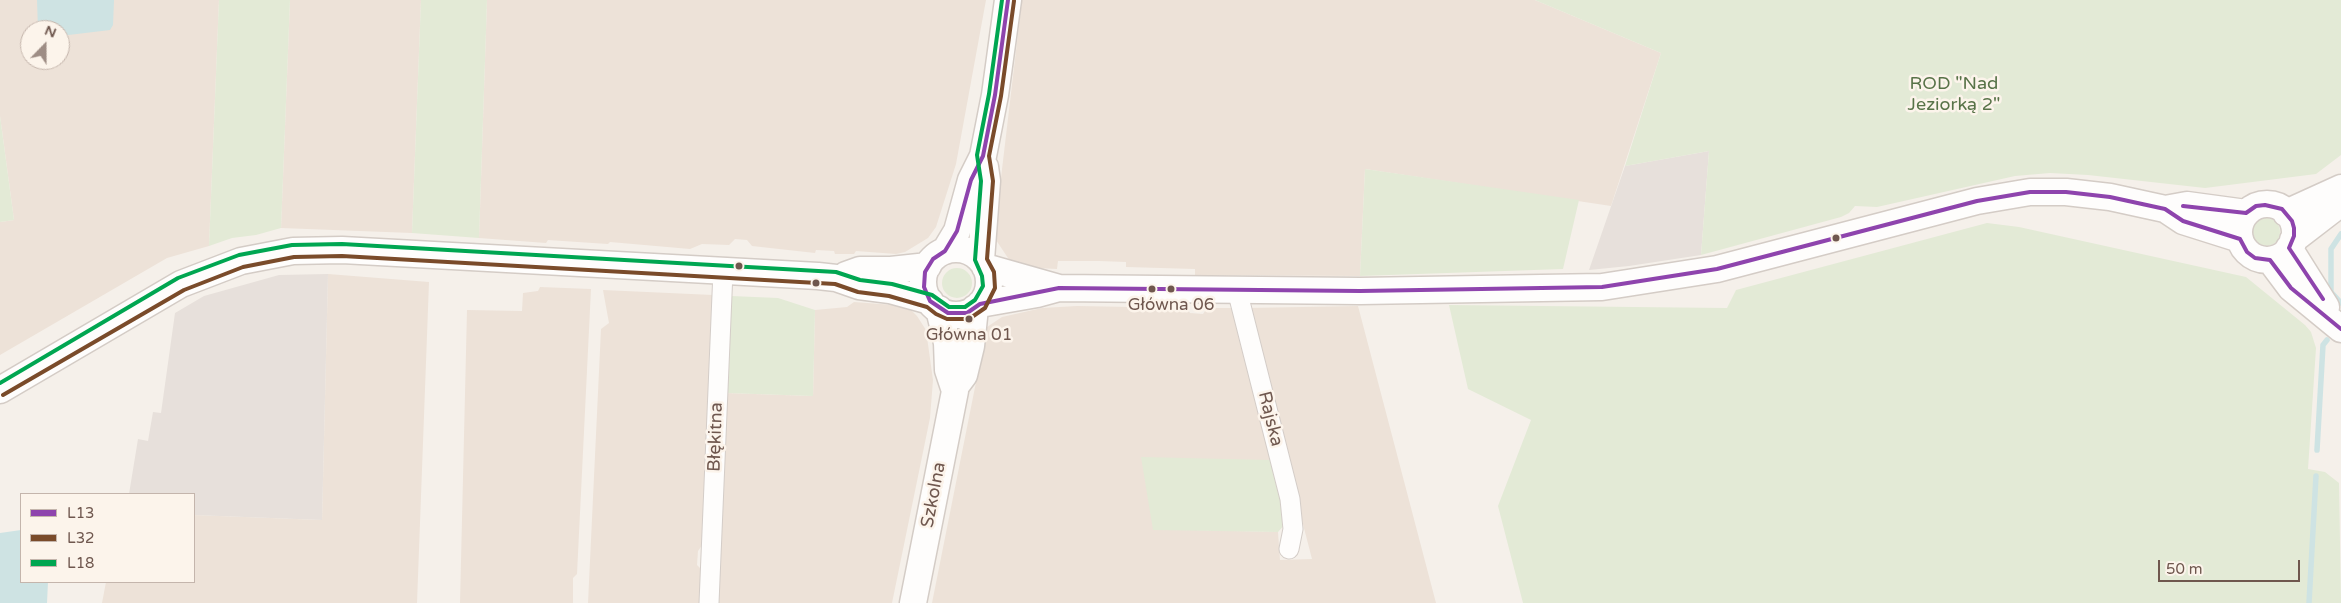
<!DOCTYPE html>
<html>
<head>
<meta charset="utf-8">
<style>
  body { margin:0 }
  #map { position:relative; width:2341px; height:603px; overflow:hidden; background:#f5f0ea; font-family:"Varela Round",sans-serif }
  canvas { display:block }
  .legend { position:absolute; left:20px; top:493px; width:175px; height:90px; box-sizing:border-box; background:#fcf4eb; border:1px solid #c4b5ac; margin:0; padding:6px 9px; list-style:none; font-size:15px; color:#6f574e }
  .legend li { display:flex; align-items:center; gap:10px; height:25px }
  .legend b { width:25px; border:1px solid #c4b5ac }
  .north { position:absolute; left:20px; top:20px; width:50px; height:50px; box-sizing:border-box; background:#fcf4eb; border:1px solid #c4b5ac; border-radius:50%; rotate:22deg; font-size:14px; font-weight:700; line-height:20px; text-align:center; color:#6f574e }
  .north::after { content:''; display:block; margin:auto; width:18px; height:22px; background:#9e8d85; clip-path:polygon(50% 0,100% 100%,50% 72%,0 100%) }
  .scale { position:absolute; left:2158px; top:560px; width:142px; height:22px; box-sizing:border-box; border:2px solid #6f574e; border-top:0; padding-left:6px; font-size:15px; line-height:18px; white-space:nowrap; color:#6f574e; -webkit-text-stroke:4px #fcf4eb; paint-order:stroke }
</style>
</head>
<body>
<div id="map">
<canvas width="2341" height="603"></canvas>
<ul class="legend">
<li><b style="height:6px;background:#8e44ad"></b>L13</li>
<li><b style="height:6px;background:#7a4b2a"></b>L32</li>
<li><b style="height:6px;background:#00a651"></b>L18</li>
</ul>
<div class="north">N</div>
<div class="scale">50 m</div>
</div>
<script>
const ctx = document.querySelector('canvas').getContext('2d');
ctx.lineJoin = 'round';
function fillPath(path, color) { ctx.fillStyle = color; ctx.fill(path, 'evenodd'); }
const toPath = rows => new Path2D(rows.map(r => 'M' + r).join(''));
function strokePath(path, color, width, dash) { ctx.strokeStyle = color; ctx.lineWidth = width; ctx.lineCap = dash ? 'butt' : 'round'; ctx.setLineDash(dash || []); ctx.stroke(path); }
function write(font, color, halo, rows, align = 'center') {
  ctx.font = font + ' "Varela Round",sans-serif'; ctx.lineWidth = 5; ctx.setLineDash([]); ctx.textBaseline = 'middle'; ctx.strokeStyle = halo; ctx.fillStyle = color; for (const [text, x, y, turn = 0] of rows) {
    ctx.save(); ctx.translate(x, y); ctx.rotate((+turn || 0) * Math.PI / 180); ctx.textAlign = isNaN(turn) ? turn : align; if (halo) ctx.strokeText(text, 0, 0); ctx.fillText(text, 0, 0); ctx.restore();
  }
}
fillPath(toPath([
  [0,0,219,0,209,246,167,258,0,355,0,222,14,220,0,116],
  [30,30,60,30,60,60,30,60],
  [290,0,421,0,412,233,281,228],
  [487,0,986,0,956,164,936,227,928,238,905,252,896,254,856,251,854,254,835,254,834,251,816,250,815,253,752,246,747,240,735,239,729,245,702,244,690,249,610,242,608,244,548,240,546,243,479,238],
  [1022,0,1535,0,1661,53,1611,206,1365,169,1360,276,1195,275,1195,269,1126,267,1126,262,1099,261,1058,261,1057,269,1014,267,994,237],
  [328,274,429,282,417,603,102,603,106,582,194,582,194,515,322,520],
  [540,287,591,289,577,574,573,578,573,603,460,603,467,310,522,311,523,293,538,291],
  [603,290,713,295,703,544,698,551,697,565,701,569,700,603,588,603,601,329,609,323],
  [854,302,894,305,912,311,917,316,926,330,933,380,930,418,892,603,718,603,726,393,813,396,815,310,847,307],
  [1077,306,1187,308,1190,313,1203,314,1207,308,1232,308,1272,460,1153,529,1278,532,1280,560,1312,559,1247,308,1358,306,1436,603,932,603,987,327,1002,317,1042,308]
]), '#ede2d8');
fillPath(toPath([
  [1709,151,1701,255,1629,266,1589,270,1625,166],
  [328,274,322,520,194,515,194,494,129,494,138,439,148,441,153,412,161,413,175,313,204,296,279,275]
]), '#e7e0db');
fillPath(toPath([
  [219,0,290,0,281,228,256,235,232,238,209,246],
  [421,0,487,0,479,238,412,233],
  [1535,0,2341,0,2341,155,2316,174,2205,188,2088,175,2050,173,2015,176,1877,207,1855,206,1849,213,1841,217,1701,255,1709,151,1625,166,1661,53],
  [0,116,14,220,0,222],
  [1365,169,1579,200,1563,269,1360,276],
  '2252 232a14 14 0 1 1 28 0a14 14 0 1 1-28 0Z',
  [1987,223,2019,227,2246,277,2305,325,2311,332,2316,348,2308,469,2325,472,2339,483,2341,603,1523,603,1498,506,1531,420,1468,389,1449,305,1727,308,1736,290],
  '942 283a15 15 0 1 1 30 0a15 15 0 1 1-30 0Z',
  [731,296,778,298,815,310,813,396,726,393],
  [1141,457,1272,460,1287,522,1278,532,1153,530]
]), '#e3ead6');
fillPath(toPath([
  [37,0,114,0,113,25,110,30,60,36,60,30,38,30],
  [21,530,21,582,48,582,47,603,0,603,0,533]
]), '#cee3e3');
strokePath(toPath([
  [2341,234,2331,249,2331,292,2341,303],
  [2317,450,2323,345,2327,340],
  [2309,603,2316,476]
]), '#cee3e3', 5.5);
const street = toPath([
  [1237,290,1290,499,1293,529,1289,549],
  [709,603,723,271]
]);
const secondary = toPath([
  '2239 232a28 28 0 1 1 56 0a28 28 0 1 1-56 0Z',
  [2165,209,2187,205,2246,213],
  [2286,213,2341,188],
  [2293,240,2341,203],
  [2289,248,2326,307],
  '923 282a33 33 0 1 1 66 0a33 33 0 1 1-66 0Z',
  [945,251,957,231,971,180,983,156,995,95,1008,0],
  [981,260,987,181,985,167],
  [2270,260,2291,288,2341,329],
  [985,267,1059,288],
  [846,275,860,270,891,270,928,266],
  [980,304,1037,294,1059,288,1360,291,1602,287,1717,269,1977,201,2030,192,2066,192,2110,197,2165,209,2183,221,2240,239],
  [955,387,964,375,971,346,975,308],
  [0,390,181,284,241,261,293,251,342,250,818,276,836,278,859,286,890,290,930,301],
  [913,603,955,391,948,370,947,343,939,309]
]);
strokePath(street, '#d4cdc8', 21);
strokePath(secondary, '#d4ccc6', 29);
strokePath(street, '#fefdfc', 19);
strokePath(secondary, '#fefdfc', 26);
strokePath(toPath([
  [1008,0,995,95,983,156,971,180,957,231,945,251,933,259,925,272,924,287,930,301,948,313,967,313,980,304,1059,288,1360,291,1602,287,1717,269,1977,201,2030,192,2066,192,2110,197,2165,209,2183,221,2240,239,2247,252,2255,258,2270,260,2291,288,2341,329],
  [2183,206,2246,213,2256,206,2265,205,2282,209,2292,221,2294,228,2294,236,2289,248,2323,299]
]), '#8e44ad', 4);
strokePath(toPath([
  [3,395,184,290,243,267,294,257,342,256,835,284,858,292,889,296,927,307,936,314,947,319,969,319,985,308,995,288,994,272,987,259,993,181,989,156,1001,96,1014,1]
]), '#7a4b2a', 4);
strokePath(toPath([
  [0,383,178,278,239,255,292,245,342,244,836,272,860,280,892,284,932,295,949,307,965,307,975,300,983,286,982,276,975,260,981,181,977,155,989,94,1002,0]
]), '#00a651', 4);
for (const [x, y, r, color] of [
  [1836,238,4.5,"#6f574e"],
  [739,266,4.5,"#6f574e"],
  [816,283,4.5,"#6f574e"],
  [1152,289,4.5,"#6f574e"],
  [1171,289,4.5,"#6f574e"],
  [969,319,4.5,"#6f574e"]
]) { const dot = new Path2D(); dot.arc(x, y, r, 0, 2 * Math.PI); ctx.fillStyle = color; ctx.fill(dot); strokePath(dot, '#fcf4eb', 2); }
write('17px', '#6f574e', '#fcf4eb', [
  ["Główna 06",1171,306],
  ["Główna 01",969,336]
]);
write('18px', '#587348', '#fcf4eb', [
  ["ROD \"Nad",1954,84],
  ["Jeziorką 2\"",1954,105]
]);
write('18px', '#6f574e', '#fcf4eb', [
  ["Rajska",1270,419,76],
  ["Błękitna",716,437,-88],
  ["Szkolna",934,495,-79]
]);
</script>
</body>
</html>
